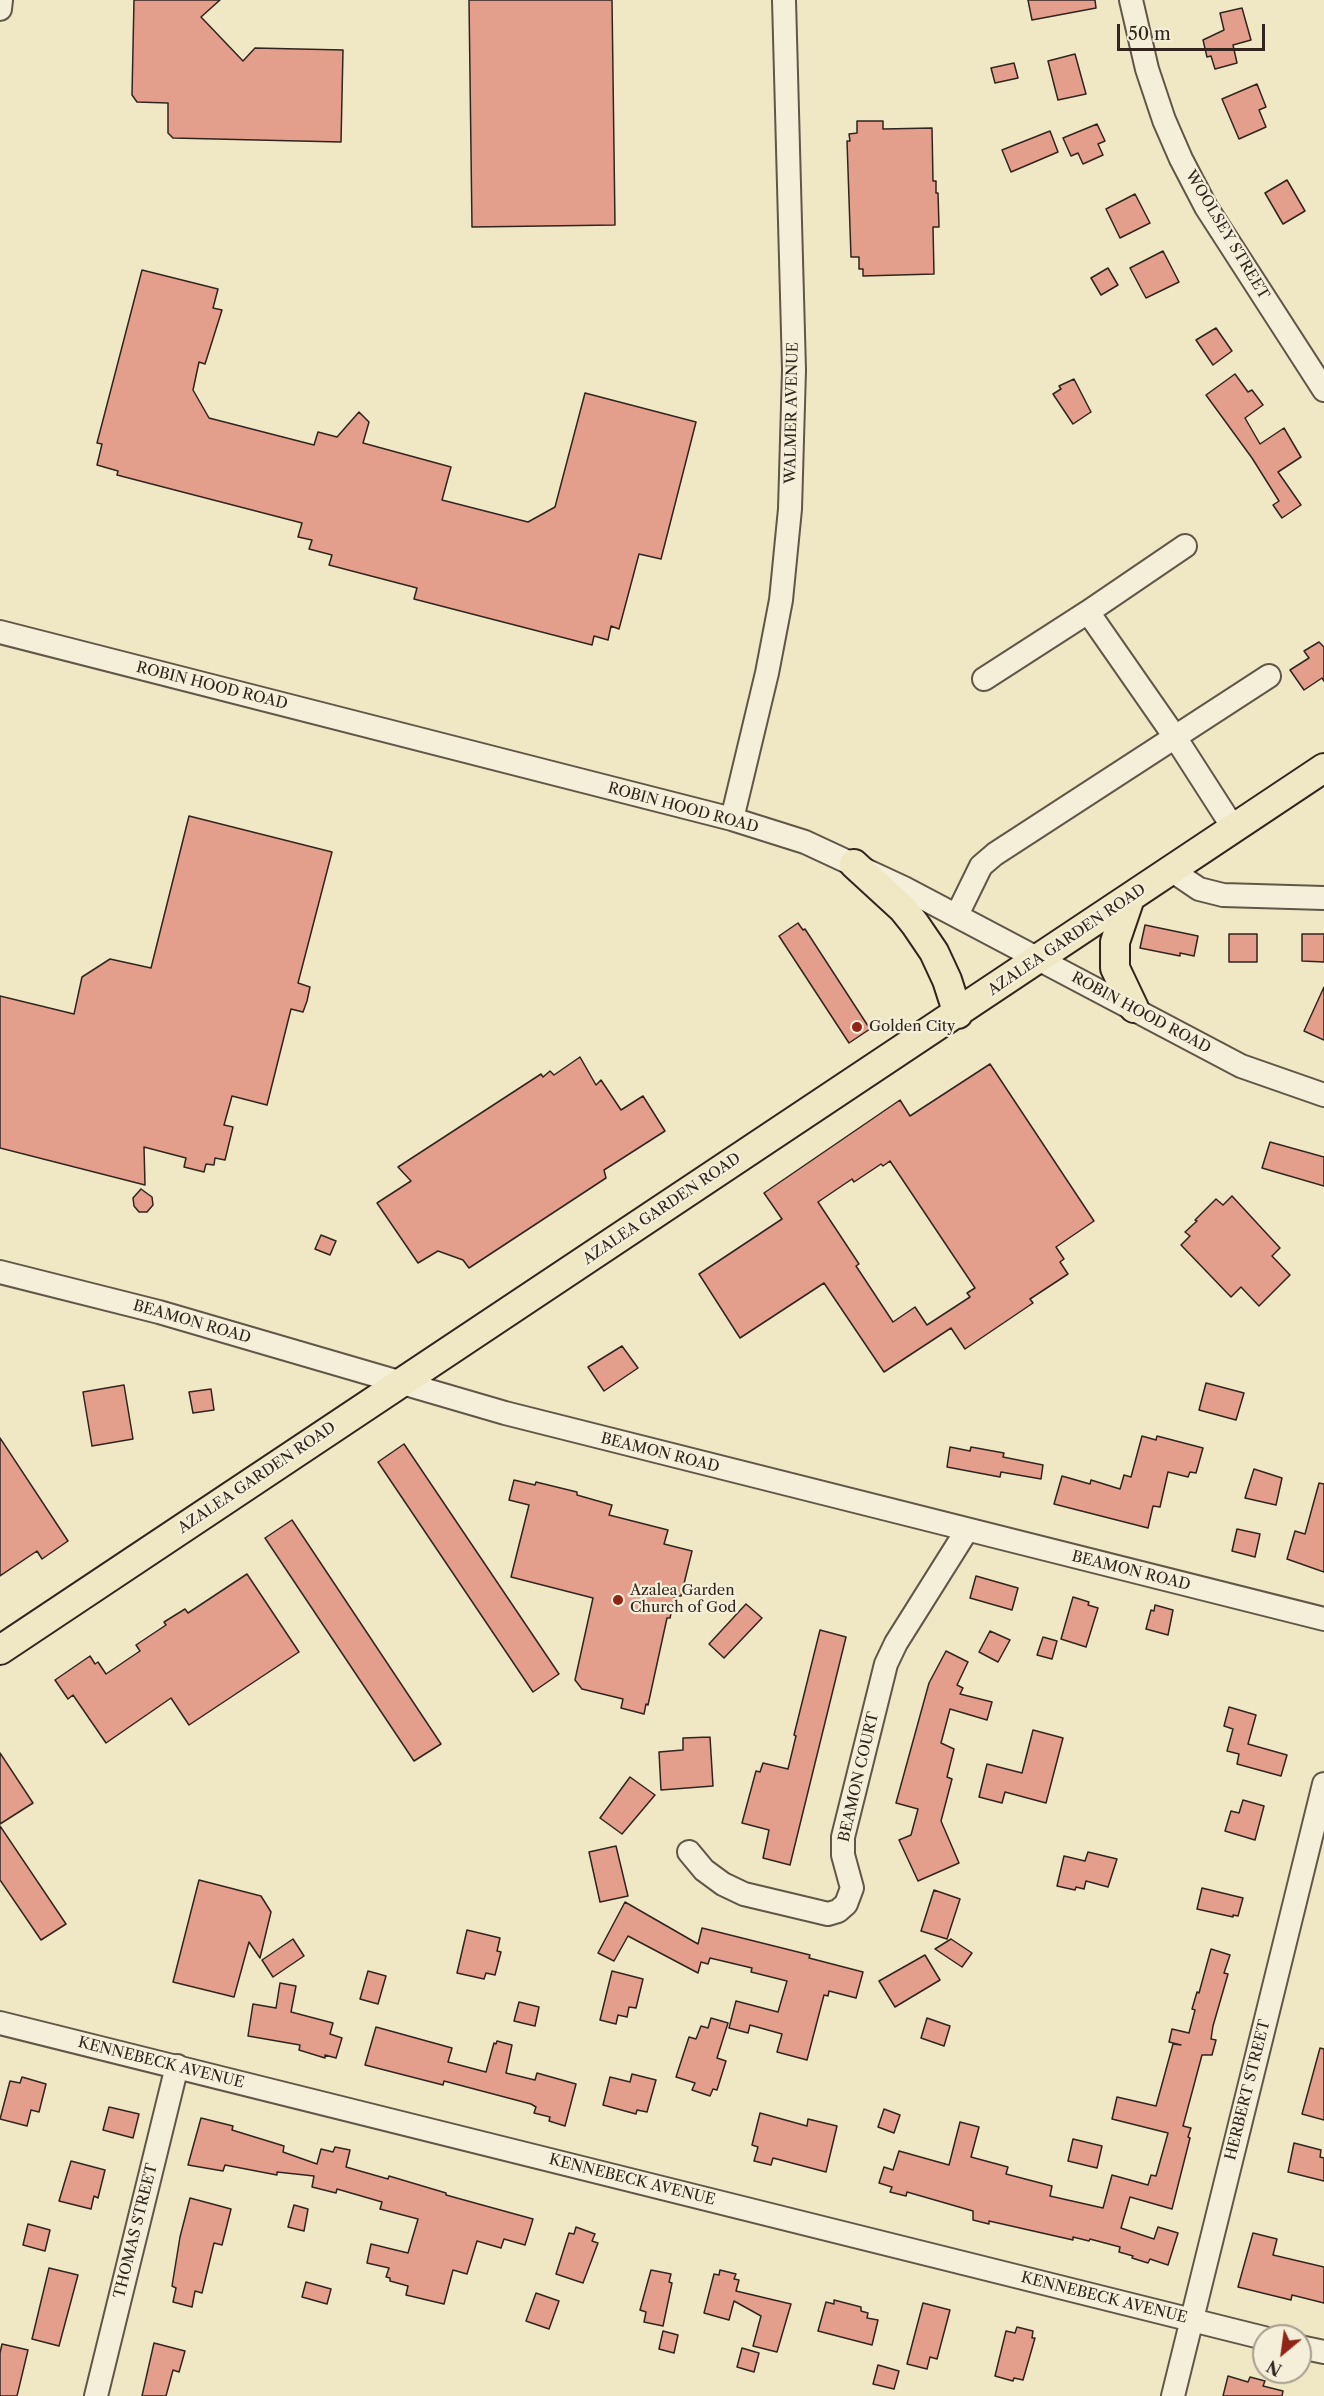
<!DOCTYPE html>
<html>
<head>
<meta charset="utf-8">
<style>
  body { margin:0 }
  #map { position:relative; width:1324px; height:2396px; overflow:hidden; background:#f0e7c5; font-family:"Libre Caslon Text",serif }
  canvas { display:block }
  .north { position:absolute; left:1252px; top:2324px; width:60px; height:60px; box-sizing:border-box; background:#f5efd9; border:2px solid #a79e8e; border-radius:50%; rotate:209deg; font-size:16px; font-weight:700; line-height:24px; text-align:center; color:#31251d }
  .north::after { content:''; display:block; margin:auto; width:21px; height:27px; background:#8f2418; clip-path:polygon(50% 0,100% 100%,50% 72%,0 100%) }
  .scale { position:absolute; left:1117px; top:24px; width:148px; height:27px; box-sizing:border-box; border:3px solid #31251d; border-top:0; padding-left:8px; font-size:18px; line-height:21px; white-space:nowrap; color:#31251d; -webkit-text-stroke:4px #f5efd9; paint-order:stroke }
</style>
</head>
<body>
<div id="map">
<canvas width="1324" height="2396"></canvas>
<div class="north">N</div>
<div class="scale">50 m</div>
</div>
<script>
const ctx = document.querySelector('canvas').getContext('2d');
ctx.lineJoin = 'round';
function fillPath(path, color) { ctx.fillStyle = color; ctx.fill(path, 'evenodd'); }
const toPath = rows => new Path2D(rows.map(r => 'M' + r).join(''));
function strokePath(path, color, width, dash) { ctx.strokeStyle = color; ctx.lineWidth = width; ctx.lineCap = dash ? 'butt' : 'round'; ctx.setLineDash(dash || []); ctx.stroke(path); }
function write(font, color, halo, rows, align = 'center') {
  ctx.font = font + ' "Libre Caslon Text",serif'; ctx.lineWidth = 4.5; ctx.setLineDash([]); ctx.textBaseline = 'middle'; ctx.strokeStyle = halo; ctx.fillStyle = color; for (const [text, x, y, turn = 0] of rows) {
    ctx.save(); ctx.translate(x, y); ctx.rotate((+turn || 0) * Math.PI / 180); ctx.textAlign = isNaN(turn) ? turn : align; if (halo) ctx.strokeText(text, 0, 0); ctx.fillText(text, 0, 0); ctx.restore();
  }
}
const building = toPath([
  [134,0,220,0,201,17,243,61,255,48,343,50,341,142,173,138,168,133,168,103,137,102,132,95,134,0],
  [469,0,612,0,615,225,472,227,469,0],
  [1028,0,1095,0,1096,8,1032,20,1028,0],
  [1242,8,1251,40,1233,45,1237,63,1215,69,1211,56,1207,57,1203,40,1224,30,1220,13,1242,8],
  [1075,54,1086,94,1058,100,1048,61,1075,54],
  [1014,63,1018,78,995,83,991,68,1014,63],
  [1257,84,1266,107,1259,110,1266,127,1239,139,1222,99,1257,84],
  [857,121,883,121,883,129,932,128,933,181,936,181,936,193,938,193,939,227,933,227,934,274,863,276,863,269,859,269,859,257,851,257,847,141,850,141,849,134,857,133,857,121],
  [1097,124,1105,141,1098,144,1103,155,1083,164,1078,153,1071,156,1063,138,1097,124],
  [1050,131,1058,152,1011,172,1002,150,1050,131],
  [1287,180,1305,211,1283,224,1265,193,1287,180],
  [1135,194,1150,223,1120,238,1106,209,1135,194],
  [1163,251,1179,282,1146,298,1130,268,1163,251],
  [1108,268,1118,285,1101,295,1091,278,1108,268],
  [142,270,218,289,213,308,222,310,205,364,199,362,193,390,209,418,314,445,318,432,337,437,359,412,369,422,363,443,451,467,442,500,528,522,555,507,585,393,696,422,661,559,639,554,619,629,611,626,608,640,594,636,592,645,414,599,417,588,329,565,332,555,309,549,312,540,298,537,302,523,117,475,118,471,97,465,102,444,97,443,142,270],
  [1216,328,1232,351,1213,365,1196,340,1216,328],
  [1235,374,1248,392,1252,390,1263,405,1245,418,1260,444,1284,428,1301,457,1278,472,1301,505,1282,518,1273,505,1279,501,1252,458,1206,395,1235,374],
  [1074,379,1091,412,1073,424,1053,394,1061,389,1059,386,1074,379],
  [1319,642,1324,647,1324,681,1322,678,1304,690,1290,670,1309,658,1304,651,1319,642],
  [189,816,332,852,298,983,310,987,307,1001,303,1012,291,1009,267,1105,232,1096,224,1125,233,1127,225,1160,215,1158,214,1165,206,1164,204,1172,184,1167,186,1158,144,1147,145,1185,0,1148,0,996,74,1014,82,977,110,959,151,968,189,816],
  [798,923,803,930,805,929,870,1029,849,1043,779,936,798,923],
  [1145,925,1198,936,1194,956,1180,953,1180,956,1140,948,1145,925],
  [1229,934,1257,934,1257,962,1229,962,1229,934],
  [1302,934,1324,934,1324,962,1302,961,1302,934],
  [1324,987,1324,1040,1304,1031,1324,987],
  [580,1057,596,1085,601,1080,621,1110,643,1096,665,1131,604,1170,606,1178,469,1268,463,1260,438,1251,418,1263,377,1203,411,1181,398,1167,541,1074,543,1077,550,1071,554,1075,580,1057],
  [990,1064,1094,1221,1056,1247,1064,1259,1060,1262,1068,1274,1030,1299,1033,1303,965,1349,951,1328,884,1372,824,1283,740,1338,699,1274,782,1219,764,1193,900,1100,910,1116,990,1064],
  [890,1161,975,1288,967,1293,970,1297,927,1325,915,1307,893,1322,856,1266,859,1264,818,1202,852,1179,854,1182,881,1164,883,1166,890,1161],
  [1270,1142,1324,1157,1324,1186,1262,1168,1270,1142],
  [141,1189,152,1197,153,1205,147,1212,139,1212,134,1206,133,1198,141,1189],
  [1232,1196,1280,1248,1272,1256,1290,1275,1259,1306,1241,1287,1231,1297,1181,1245,1190,1236,1185,1232,1197,1221,1195,1220,1216,1199,1223,1205,1232,1196],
  [321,1235,336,1241,330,1255,315,1249,321,1235],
  [622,1346,638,1368,604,1391,588,1367,622,1346],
  [1206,1383,1244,1393,1236,1420,1199,1410,1206,1383],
  [124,1385,133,1439,92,1446,83,1392,124,1385],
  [211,1389,214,1410,193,1413,189,1392,211,1389],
  [1142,1436,1156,1440,1157,1436,1203,1448,1196,1473,1190,1472,1188,1477,1168,1472,1160,1507,1153,1506,1148,1528,1054,1504,1062,1476,1090,1484,1091,1480,1120,1489,1124,1475,1131,1477,1142,1436],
  [0,1438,68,1541,42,1559,37,1551,0,1576,0,1438],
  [404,1444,559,1674,533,1692,378,1462,404,1444],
  [950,1447,970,1451,971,1447,1004,1453,1003,1457,1043,1465,1041,1479,1001,1472,1000,1477,947,1467,950,1447],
  [1254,1469,1282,1478,1276,1505,1245,1498,1254,1469],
  [514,1480,535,1485,536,1482,577,1492,577,1495,612,1505,609,1515,668,1530,664,1544,692,1551,681,1596,675,1595,670,1618,667,1618,648,1705,646,1704,644,1714,621,1708,623,1699,582,1689,575,1680,593,1598,511,1577,529,1505,509,1500,514,1480],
  [1319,1483,1324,1484,1324,1572,1287,1559,1295,1531,1305,1534,1319,1483],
  [292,1520,441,1744,414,1761,265,1538,292,1520],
  [1237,1529,1260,1534,1255,1557,1232,1551,1237,1529],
  [247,1574,299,1652,189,1725,171,1698,106,1743,73,1695,68,1699,55,1680,90,1656,95,1664,98,1662,106,1674,140,1651,136,1645,166,1625,164,1622,185,1609,188,1613,247,1574],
  [976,1576,1018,1588,1012,1610,970,1598,976,1576],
  [1073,1597,1089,1602,1088,1605,1098,1608,1086,1647,1061,1639,1073,1597],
  [746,1604,762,1618,724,1658,709,1644,746,1604],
  [1155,1605,1173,1610,1168,1635,1146,1629,1151,1610,1154,1611,1155,1605],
  [820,1630,846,1637,790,1865,763,1858,769,1830,742,1823,756,1771,760,1772,763,1763,788,1769,796,1736,794,1735,820,1630],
  [990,1631,1010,1640,998,1662,979,1652,990,1631],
  [1043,1637,1057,1641,1052,1659,1037,1655,1043,1637],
  [946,1651,968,1662,957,1685,963,1688,960,1694,992,1702,987,1720,950,1709,941,1743,954,1749,947,1777,952,1779,941,1821,959,1863,918,1881,899,1840,911,1835,918,1809,896,1803,929,1683,946,1651],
  [1229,1707,1256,1715,1248,1744,1287,1755,1281,1776,1237,1764,1239,1754,1227,1751,1233,1729,1224,1726,1229,1707],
  [1033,1730,1063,1738,1046,1803,1005,1792,1002,1803,979,1797,987,1764,1022,1773,1033,1730],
  [710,1737,713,1786,661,1790,659,1752,683,1750,683,1738,710,1737],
  [0,1753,33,1803,0,1824,0,1753],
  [630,1777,655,1795,622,1834,600,1818,630,1777],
  [1243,1800,1264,1806,1255,1840,1225,1831,1231,1811,1239,1813,1243,1800],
  [0,1826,66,1924,41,1940,0,1880,0,1826],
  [616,1846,628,1896,600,1902,589,1852,616,1846],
  [1088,1852,1117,1859,1108,1887,1086,1881,1084,1889,1076,1887,1075,1890,1057,1886,1064,1856,1085,1861,1088,1852],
  [199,1880,261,1896,271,1912,260,1958,249,1942,234,1997,173,1982,199,1880],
  [1202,1888,1243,1898,1238,1916,1233,1915,1233,1917,1197,1909,1202,1888],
  [934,1890,960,1899,947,1939,921,1931,934,1890],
  [625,1902,698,1944,702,1928,810,1955,809,1958,863,1972,856,1998,829,1991,828,1996,824,1995,807,2060,777,2052,782,2034,750,2025,748,2033,729,2028,736,2001,778,2012,787,1981,751,1972,752,1968,710,1958,708,1964,701,1962,698,1973,628,1936,614,1961,598,1953,625,1902],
  [467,1930,500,1938,497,1951,501,1952,495,1975,486,1973,484,1979,457,1973,467,1930],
  [293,1939,304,1956,273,1977,262,1960,293,1939],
  [951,1939,972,1953,962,1967,935,1949,951,1939],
  [1211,1949,1230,1955,1224,1973,1228,1974,1213,2026,1211,2039,1216,2040,1212,2055,1202,2055,1183,2126,1191,2128,1188,2137,1190,2138,1172,2209,1130,2197,1121,2228,1154,2239,1158,2227,1178,2233,1168,2265,1150,2259,1148,2263,1132,2258,1133,2256,1119,2252,1120,2247,1090,2239,1089,2241,1073,2237,1073,2240,989,2221,989,2224,973,2220,973,2211,907,2192,906,2196,890,2192,892,2187,879,2183,884,2167,893,2170,899,2151,949,2165,960,2122,979,2127,971,2157,1008,2167,1006,2174,1052,2186,1050,2196,1103,2208,1112,2175,1148,2185,1151,2175,1156,2176,1168,2133,1112,2119,1117,2097,1156,2106,1173,2044,1181,2045,1169,2042,1172,2029,1189,2033,1195,2010,1192,2009,1197,1992,1199,1993,1211,1949],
  [925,1955,940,1980,895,2007,879,1981,925,1955],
  [368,1971,386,1976,378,2004,360,1999,368,1971],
  [612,1971,643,1979,636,2008,629,2007,627,2017,618,2015,616,2024,600,2020,612,1971],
  [280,1983,296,1986,291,2012,333,2023,330,2034,342,2038,336,2058,325,2055,325,2058,299,2050,300,2045,248,2036,253,2004,276,2008,280,1983],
  [519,2002,539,2007,535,2026,514,2021,519,2002],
  [711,2018,728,2023,717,2058,726,2061,717,2090,713,2089,710,2096,692,2090,695,2083,676,2077,689,2037,696,2039,701,2026,708,2028,711,2018],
  [927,2018,950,2026,944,2046,921,2038,927,2018],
  [376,2027,452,2048,448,2062,486,2072,494,2043,496,2044,497,2041,512,2045,506,2073,535,2080,537,2073,576,2084,565,2126,549,2121,550,2117,534,2113,536,2107,531,2104,444,2081,443,2085,365,2065,376,2027],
  [1320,2048,1324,2049,1324,2120,1302,2114,1320,2048],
  [632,2074,656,2080,647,2112,637,2110,636,2114,603,2105,610,2077,630,2082,632,2074],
  [22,2077,46,2084,39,2112,31,2110,27,2126,0,2119,10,2081,20,2083,22,2077],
  [109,2107,139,2114,133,2138,103,2130,109,2107],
  [884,2109,900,2115,894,2133,878,2127,884,2109],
  [760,2113,807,2126,808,2119,837,2126,826,2172,773,2158,771,2165,754,2161,758,2147,752,2145,760,2113],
  [201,2118,233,2126,232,2130,284,2146,283,2152,317,2164,321,2149,333,2152,335,2147,350,2150,346,2167,388,2179,389,2176,446,2193,446,2195,533,2219,525,2245,504,2239,501,2248,477,2241,467,2274,453,2270,444,2304,406,2295,408,2286,390,2281,390,2278,386,2277,389,2268,367,2263,371,2244,408,2253,418,2219,380,2209,382,2202,337,2189,336,2193,312,2187,314,2176,277,2172,277,2175,225,2165,223,2171,188,2165,201,2118],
  [1073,2139,1102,2146,1097,2168,1068,2161,1073,2139],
  [1294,2143,1321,2150,1320,2157,1324,2158,1324,2181,1288,2172,1294,2143],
  [71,2161,105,2170,98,2198,94,2196,91,2209,59,2201,71,2161],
  [190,2198,231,2209,222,2245,214,2243,202,2293,195,2291,192,2307,173,2302,176,2288,172,2286,180,2237,190,2198],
  [294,2205,308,2209,304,2231,288,2227,294,2205],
  [28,2224,50,2230,45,2251,23,2245,28,2224],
  [576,2227,595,2234,592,2241,598,2243,583,2283,556,2274,569,2233,574,2234,576,2227],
  [1253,2233,1277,2239,1273,2255,1324,2267,1324,2303,1292,2295,1291,2300,1238,2287,1253,2233],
  [49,2268,78,2275,59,2346,32,2339,49,2268],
  [651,2270,671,2274,669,2282,672,2283,663,2326,644,2322,646,2312,640,2310,651,2270],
  [720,2270,736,2274,734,2279,739,2280,736,2291,791,2304,777,2352,753,2346,761,2316,734,2301,729,2320,704,2313,714,2274,719,2275,720,2270],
  [306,2282,331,2289,327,2304,302,2297,306,2282],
  [536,2293,559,2301,549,2329,526,2321,536,2293],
  [834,2300,861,2307,861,2311,868,2313,867,2318,878,2320,872,2345,818,2331,826,2302,834,2304,834,2300],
  [923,2303,950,2310,937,2359,930,2357,927,2369,907,2364,923,2303],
  [1017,2327,1033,2331,1032,2338,1035,2338,1023,2380,1014,2378,1013,2381,995,2376,1006,2331,1015,2333,1017,2327],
  [663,2331,678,2335,674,2353,659,2349,663,2331],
  [154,2343,185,2351,179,2372,173,2370,166,2396,142,2396,154,2343],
  [2,2344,28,2350,17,2396,0,2396,0,2353,2,2344],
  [742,2348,759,2353,754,2372,737,2367,742,2348],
  [878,2365,899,2371,894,2389,873,2384,878,2365],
  [1228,2376,1248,2382,1250,2377,1265,2381,1263,2386,1283,2391,1282,2396,1223,2396,1228,2376]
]);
fillPath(building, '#e39f8c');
strokePath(building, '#31251d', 1.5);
const minor = toPath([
  [1131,0,1147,69,1164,120,1181,159,1206,207,1324,390],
  [0,9,1,0],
  [1185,546,1088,612,1175,737,1234,829],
  [0,632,732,819,805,842,904,888,1241,1066,1324,1095],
  [984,679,1088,612],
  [732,819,767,673,781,600,790,509,794,370,784,0],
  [1171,870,1199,889,1223,895,1324,898],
  [957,915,981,866,995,854,1269,676],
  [0,1272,159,1312,505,1413,1324,1619],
  [689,1852,704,1870,723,1884,744,1894,828,1914,838,1911,846,1904,852,1888,843,1855,843,1837,886,1664,896,1643,967,1530],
  [0,2023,1264,2338],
  [1300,2347,1324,2352],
  [96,2396,177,2066],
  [1173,2396,1324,1784]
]);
const major = toPath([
  [854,864,903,909,915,924,934,952,947,980,958,1014],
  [1130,898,1115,942,1115,968,1134,1008],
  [0,1650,1324,768]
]);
strokePath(minor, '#615647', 26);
strokePath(major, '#31251d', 32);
strokePath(minor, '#f5efd9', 22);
strokePath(major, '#f0e7c5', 28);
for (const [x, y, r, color] of [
  [857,1027,6,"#8f2418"],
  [618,1600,6,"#8f2418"]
]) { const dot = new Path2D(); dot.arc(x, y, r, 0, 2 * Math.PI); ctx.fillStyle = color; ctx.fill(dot); strokePath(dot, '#f5efd9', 2); }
write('15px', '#31251d', '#f5efd9', [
  ["WOOLSEY STREET",1227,235,59],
  ["WALMER AVENUE",792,413,-89],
  ["ROBIN HOOD ROAD",212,686,14],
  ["ROBIN HOOD ROAD",683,808,15],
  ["AZALEA GARDEN ROAD",1067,940,-34],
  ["ROBIN HOOD ROAD",1141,1013,28],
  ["AZALEA GARDEN ROAD",662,1209,-34],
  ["BEAMON ROAD",192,1322,16],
  ["BEAMON ROAD",660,1453,14],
  ["AZALEA GARDEN ROAD",257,1478,-34],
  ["BEAMON ROAD",1131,1571,14],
  ["BEAMON COURT",859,1777,-77],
  ["KENNEBECK AVENUE",161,2063,14],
  ["HERBERT STREET",1248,2090,-76],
  ["KENNEBECK AVENUE",632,2180,14],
  ["THOMAS STREET",136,2231,-76],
  ["KENNEBECK AVENUE",1104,2298,14]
]);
write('15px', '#31251d', '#f5efd9', [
  ["Golden City",869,1027],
  ["Azalea Garden",630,1591],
  ["Church of God",630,1608]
], 'left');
</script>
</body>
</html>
